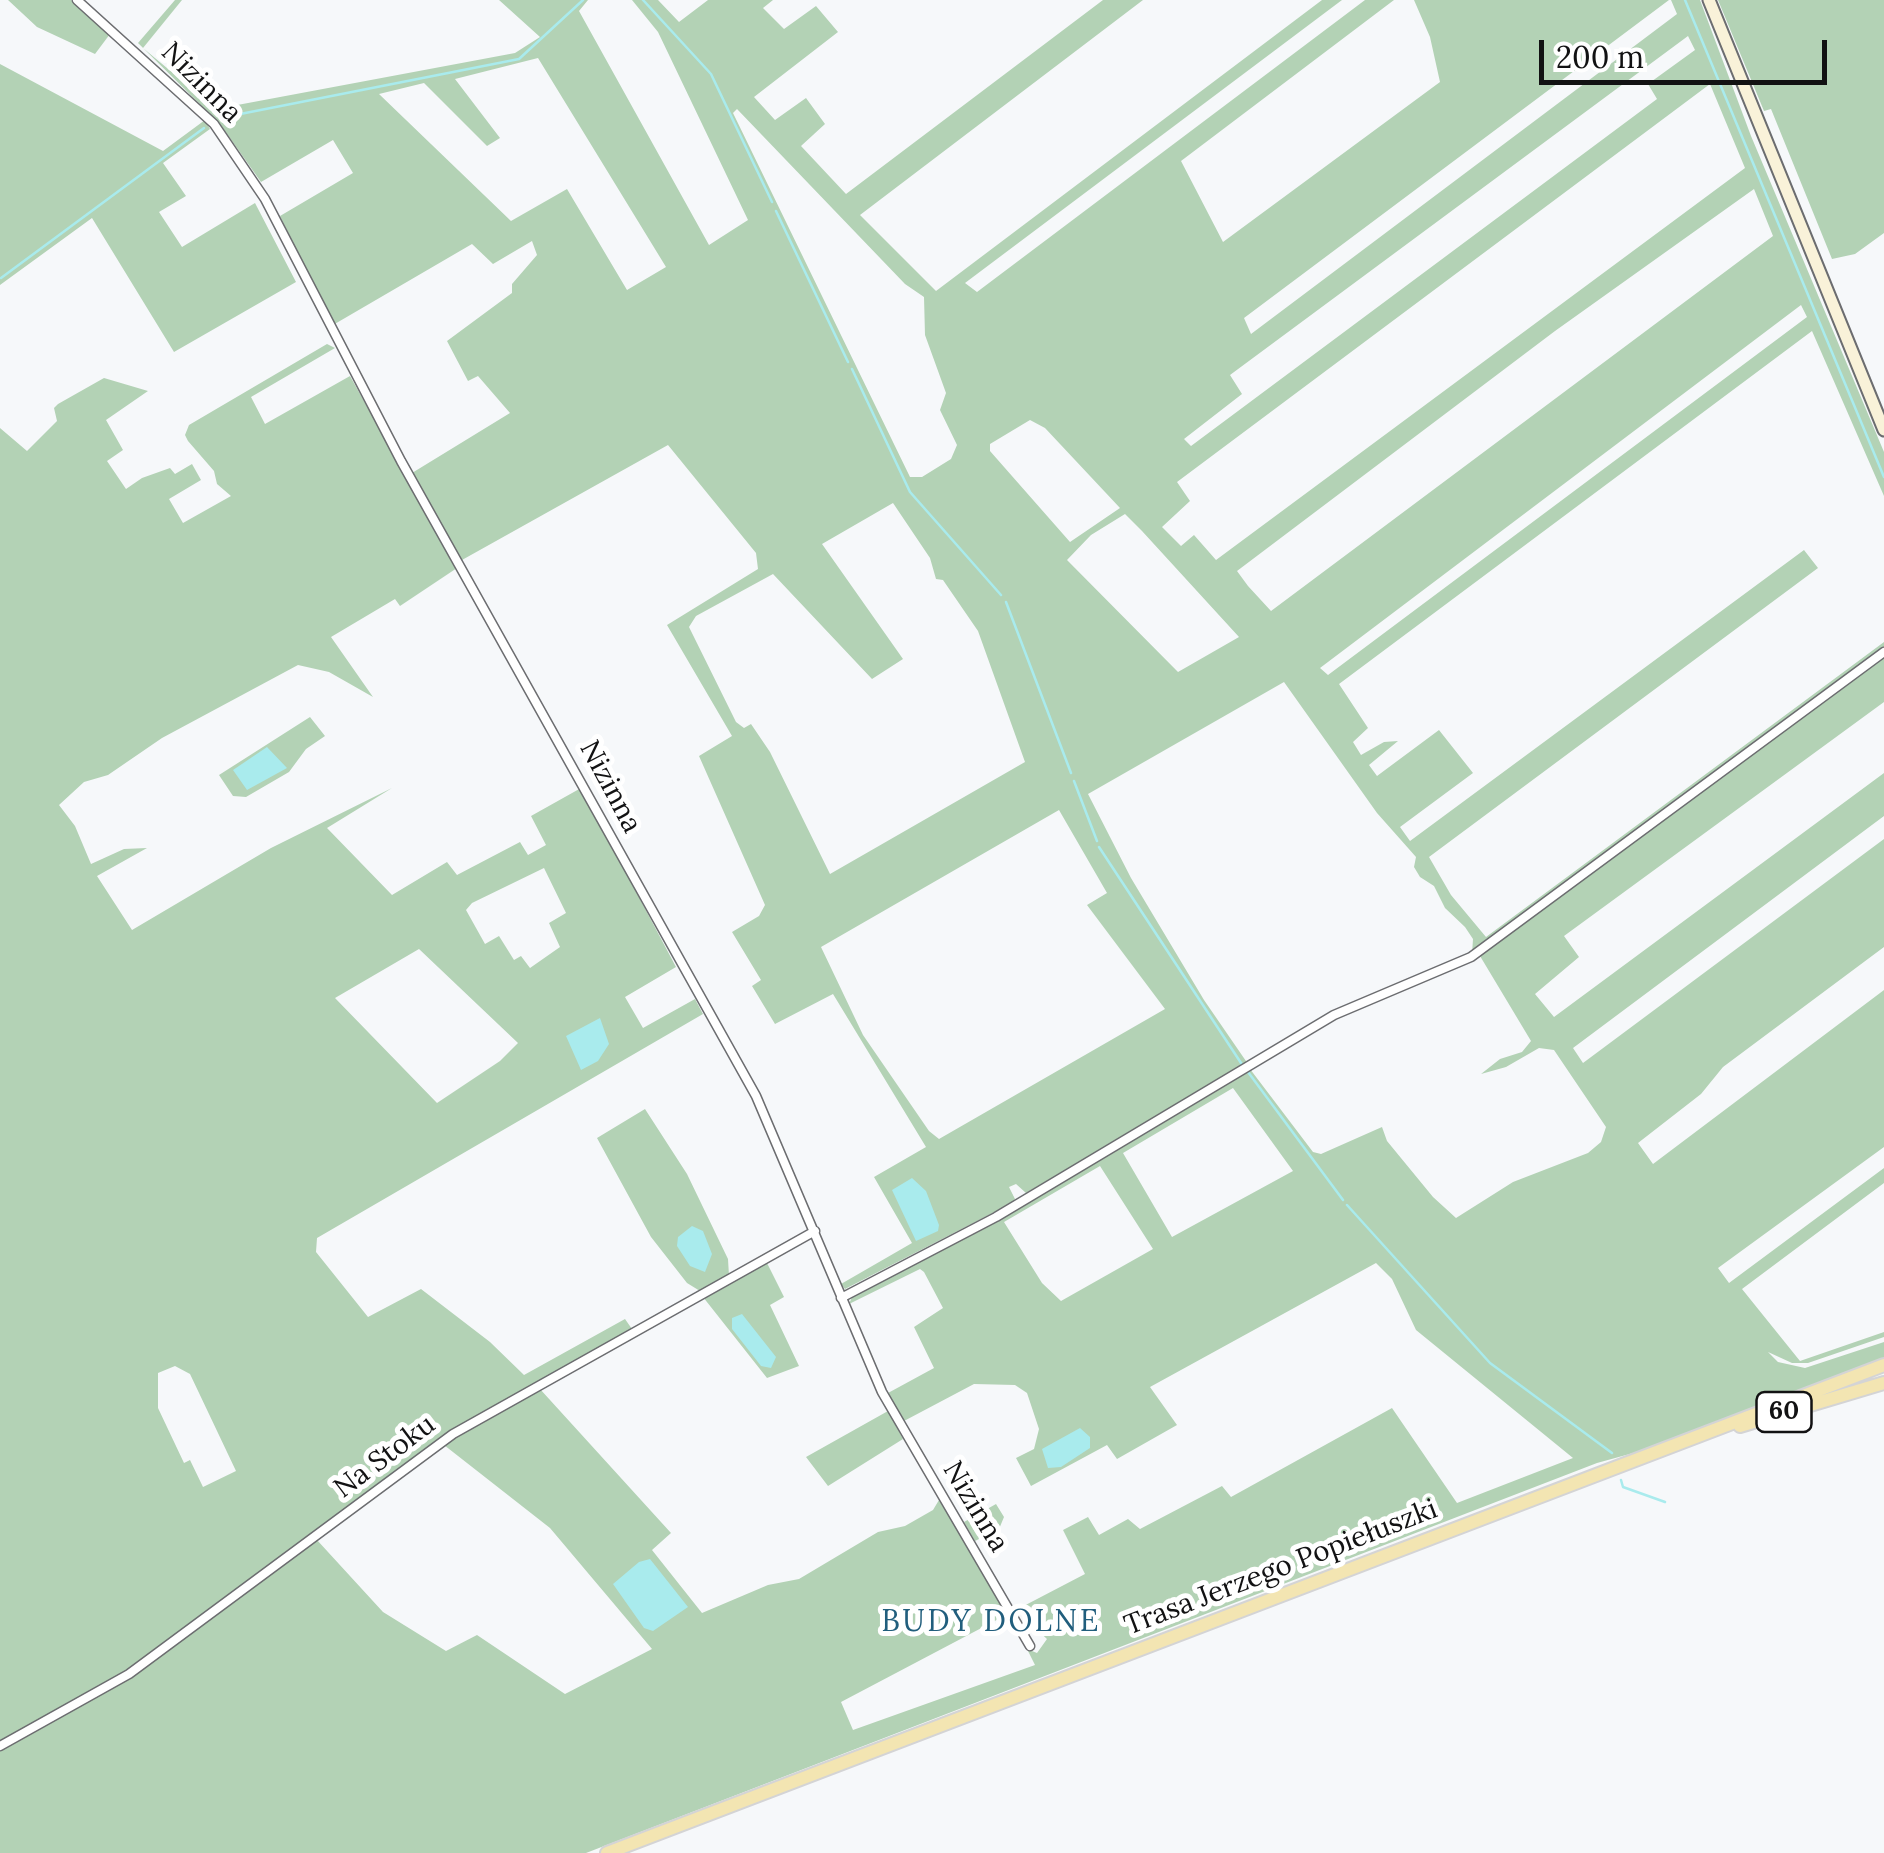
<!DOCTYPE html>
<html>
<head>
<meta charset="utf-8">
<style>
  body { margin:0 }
  #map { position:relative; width:1884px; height:1853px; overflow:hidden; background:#f6f8fa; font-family:Lora,serif }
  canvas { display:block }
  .scale { position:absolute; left:1539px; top:40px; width:288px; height:45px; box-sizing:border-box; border:5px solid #121213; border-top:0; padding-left:12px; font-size:30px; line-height:35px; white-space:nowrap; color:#121213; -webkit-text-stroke:8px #fff; paint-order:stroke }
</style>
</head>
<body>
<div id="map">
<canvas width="1884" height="1853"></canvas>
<div class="scale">200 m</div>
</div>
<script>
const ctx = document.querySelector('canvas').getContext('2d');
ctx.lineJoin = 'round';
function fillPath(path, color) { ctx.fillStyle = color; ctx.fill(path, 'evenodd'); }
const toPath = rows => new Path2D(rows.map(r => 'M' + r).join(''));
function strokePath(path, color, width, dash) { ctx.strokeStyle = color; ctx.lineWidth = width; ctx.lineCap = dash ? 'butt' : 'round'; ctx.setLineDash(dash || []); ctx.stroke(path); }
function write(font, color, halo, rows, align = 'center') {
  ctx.font = font + ' Lora,serif'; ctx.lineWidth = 10; ctx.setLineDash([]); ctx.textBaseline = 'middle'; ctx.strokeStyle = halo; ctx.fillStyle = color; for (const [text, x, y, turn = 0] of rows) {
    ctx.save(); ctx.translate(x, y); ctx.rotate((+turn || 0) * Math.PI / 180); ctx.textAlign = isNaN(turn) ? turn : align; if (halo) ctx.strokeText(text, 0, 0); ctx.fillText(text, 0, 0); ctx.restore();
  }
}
fillPath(toPath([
  [8,0,71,0,110,34,95,54,37,27],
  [175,0,182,0,143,48,216,109,515,53,540,37,499,0,588,0,579,11,709,245,748,220,658,32,632,0,658,0,679,22,708,0,773,0,763,8,784,29,816,6,838,32,754,97,775,120,806,98,825,124,801,146,846,194,1103,0,1143,0,860,215,936,291,1322,0,1342,0,965,283,977,292,1365,0,1394,0,1181,161,1223,242,1440,82,1430,37,1414,0,1669,0,1244,318,1251,334,1677,14,1671,0,1700,0,1751,136,1884,452,1884,496,1812,331,1339,684,1368,728,1353,742,1361,755,1384,742,1398,741,1369,765,1377,776,1439,730,1473,773,1400,827,1410,841,1804,550,1818,568,1429,857,1451,895,1486,937,1884,642,1884,649,1472,954,1473,939,1465,927,1445,908,1434,886,1420,877,1414,867,1416,857,1377,813,1284,682,1088,794,1131,878,1204,1000,1248,1064,1026,1193,1016,1184,1009,1187,1015,1199,1012,1203,845,1289,841,1284,912,1243,874,1177,926,1147,833,994,775,1024,752,986,761,980,732,932,759,916,765,905,699,756,732,736,667,625,758,569,756,553,668,445,462,560,412,473,510,413,478,376,468,381,447,341,512,293,512,284,537,255,532,241,493,264,472,244,333,325,280,216,353,173,333,140,261,182,220,124,138,43],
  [1688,36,1695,50,1648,84,1657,99,1191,446,1184,439,1242,394,1230,375],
  [538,58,666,267,627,290,567,189,511,221,379,94,424,83,487,146,500,138,455,79],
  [1710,84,1745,168,1216,560,1194,535,1181,546,1162,527,1190,501,1177,482],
  [737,109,905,284,924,297,925,335,946,393,940,410,957,445,951,459,922,477,910,477,733,113],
  [1754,189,1773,236,1271,611,1248,586,1237,571,1555,331],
  [1801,305,1807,317,1328,675,1320,668],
  [1030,420,1045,428,1120,508,1070,542,990,451,990,444],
  [893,503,930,558,936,579,943,580,978,631,1025,762,830,874,770,752,751,724,744,728,736,722,689,627,696,616,773,574,872,679,903,659,822,544],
  [1125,514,1142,531,1239,637,1178,672,1067,560,1091,535],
  [1059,810,1107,893,1087,905,1165,1009,939,1139,929,1131,863,1035,821,947],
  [1718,0,1884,0,1884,233,1855,254,1832,259,1771,109,1764,111],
  [0,64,163,151,205,120,210,129,163,163,186,196,159,212,182,247,255,203,296,282,174,352,92,218,0,285],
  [327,344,335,348,251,397,265,424,350,376,457,568,400,606,395,599,331,637,373,697,329,672,298,665,162,738,108,775,84,782,59,805,75,826,91,864,124,849,147,848,97,876,132,930,271,848,392,788,327,828,392,895,447,862,457,875,520,842,528,855,546,845,531,816,581,788,676,967,625,997,643,1028,695,999,703,1014,317,1238,316,1252,368,1317,421,1289,490,1342,524,1375,625,1319,632,1329,451,1431,120,1676,0,1742,0,428,27,451,57,421,54,408,58,404,104,378,148,391,106,420,123,450,107,461,126,489,142,478,170,468,175,474,192,464,201,480,169,499,183,523,231,496,217,484,214,471,188,441,185,435,189,425],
  [544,868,566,913,549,923,560,947,530,968,521,956,514,960,499,936,485,944,466,910,472,903],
  [419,949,518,1043,500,1061,437,1103,335,998],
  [175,1366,190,1374,236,1471,203,1487,190,1460,184,1463,158,1408,158,1373],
  [1884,656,1884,702,1564,936,1579,957,1535,994,1554,1017,1884,773,1884,816,1573,1048,1583,1063,1884,839,1884,947,1723,1067,1701,1094,1638,1143,1653,1164,1884,990,1884,1147,1718,1268,1729,1283,1884,1168,1884,1183,1742,1289,1800,1361,1884,1332,1884,1337,1808,1363,1792,1363,1768,1352,1778,1362,1805,1368,1884,1342,1884,1358,1637,1452,1597,1463,586,1853,0,1853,0,1749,120,1684,317,1540,383,1612,446,1651,477,1635,565,1694,652,1649,550,1528,444,1445,540,1389,671,1533,652,1550,702,1613,768,1585,799,1579,878,1532,905,1526,933,1510,939,1500,1008,1614,841,1702,853,1730,1035,1665,1027,1649,1037,1653,1047,1639,1016,1610,1085,1574,1063,1530,1088,1517,1099,1535,1128,1519,1140,1529,1222,1486,1231,1497,1392,1408,1457,1503,1573,1458,1416,1330,1392,1279,1376,1263,1150,1387,1177,1425,1117,1459,1107,1445,1031,1486,1016,1458,1034,1449,1039,1429,1027,1393,1015,1385,974,1384,904,1421,888,1393,934,1368,914,1327,943,1308,924,1272,920,1269,849,1304,853,1295,1250,1069,1313,1152,1321,1154,1382,1127,1387,1141,1433,1197,1456,1218,1513,1182,1588,1153,1601,1142,1606,1127,1554,1050,1539,1048,1506,1067,1481,1074,1500,1059,1522,1052,1531,1041,1480,956],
  [1233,1088,1293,1171,1172,1237,1123,1153],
  [1100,1166,1153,1249,1061,1301,1042,1283,1004,1222],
  [310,717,325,736,306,749,289,772,246,797,233,796,219,775],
  [645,1109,687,1174,728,1259,729,1276,700,1291,687,1283,651,1237,597,1138],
  [766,1261,784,1297,770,1305,799,1366,767,1378,703,1297],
  [888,1411,903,1439,828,1486,806,1457],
  [996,1504,1004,1517,999,1529,975,1541,964,1522]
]), '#b3d2b5');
fillPath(toPath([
  [267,747,287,768,247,790,233,770],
  [600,1018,609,1044,598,1061,581,1070,566,1036],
  [912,1178,926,1191,939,1225,938,1231,916,1241,892,1190],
  [692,1226,703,1231,712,1254,705,1272,690,1266,677,1246,678,1237],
  [742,1314,776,1357,771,1368,761,1366,732,1329,732,1318],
  [1080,1428,1090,1437,1090,1448,1061,1467,1048,1468,1042,1449],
  [650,1559,688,1607,653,1631,644,1628,613,1584,639,1562]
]), '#a9ebed');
strokePath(toPath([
  [643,0,711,74,772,202],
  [1685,0,1884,477],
  [220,118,519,59,583,0],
  [776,211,848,362],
  [1,278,204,128],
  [852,369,910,492,1001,595],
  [1006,602,1071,773],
  [1074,781,1097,841],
  [1099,847,1243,1066],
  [1248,1072,1343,1200],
  [1347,1205,1490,1363,1612,1453],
  [1621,1480,1623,1487,1665,1502]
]), '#a9ebed', 2.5);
const minor = toPath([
  [77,0,214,124,265,199,401,461,756,1096,882,1392,1030,1646],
  [841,1298,996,1217,1334,1015,1471,957,1884,652],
  [0,1746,129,1674,453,1434,815,1231]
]);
const secondary = toPath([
  [1709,0,1884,430]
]);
const primary = toPath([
  [1740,1426,1884,1383],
  [607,1853,1884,1365]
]);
strokePath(minor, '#6c6d70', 11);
strokePath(secondary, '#6c6d70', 15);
strokePath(primary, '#d4d4d5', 16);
strokePath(minor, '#fff', 8);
strokePath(secondary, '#f9f2d9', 11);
strokePath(primary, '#f3e5b2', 12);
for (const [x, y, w] of [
  [1784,1412,55]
]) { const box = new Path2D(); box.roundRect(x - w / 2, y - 20, w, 40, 8); ctx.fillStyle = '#fff'; ctx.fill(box); strokePath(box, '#121213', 2.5); }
write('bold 25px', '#121213', null, [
  ["60",1784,1412]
]);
write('28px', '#121213', '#fff', [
  ["Nizinna",201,83,45],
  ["Nizinna",610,787,62],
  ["Na Stoku",385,1457,-37],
  ["Nizinna",975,1507,59],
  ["Trasa Jerzego Popiełuszki",1281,1568,-21]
]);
ctx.letterSpacing = '2.5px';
write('30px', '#215e7d', '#fff', [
  ["BUDY DOLNE",991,1622]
]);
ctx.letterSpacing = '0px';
</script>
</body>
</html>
